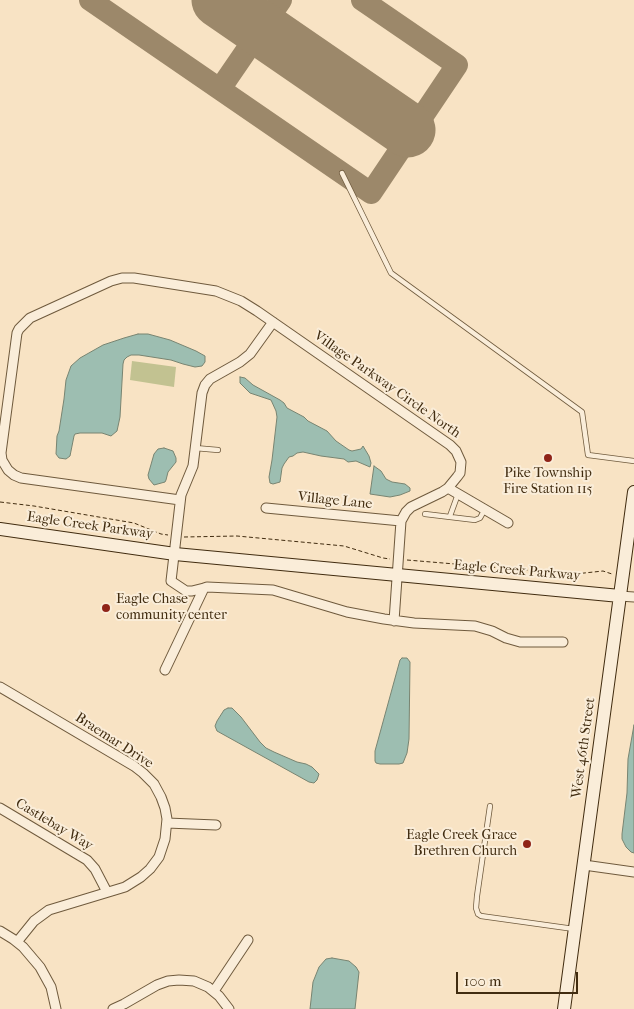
<!DOCTYPE html>
<html>
<head>
<meta charset="utf-8">
<style>
  body { margin:0 }
  #map { position:relative; width:634px; height:1009px; overflow:hidden; background:#f8e3c4; font-family:"IM FELL French Canon",serif }
  canvas { display:block }
  .scale { position:absolute; left:456px; top:972px; width:122px; height:22px; box-sizing:border-box; border:2px solid #412c10; border-top:0; padding-left:6px; font-size:15px; line-height:18px; white-space:nowrap; color:#412c10; -webkit-text-stroke:4px #faedd9; paint-order:stroke }
</style>
</head>
<body>
<div id="map">
<canvas width="634" height="1009"></canvas>
<div class="scale">100 m</div>
</div>
<script>
const ctx = document.querySelector('canvas').getContext('2d');
ctx.lineJoin = 'round';
function fillPath(path, color) { ctx.fillStyle = color; ctx.fill(path, 'evenodd'); }
const toPath = rows => new Path2D(rows.map(r => 'M' + r).join(''));
function strokePath(path, color, width, dash) { ctx.strokeStyle = color; ctx.lineWidth = width; ctx.lineCap = dash ? 'butt' : 'round'; ctx.setLineDash(dash || []); ctx.stroke(path); }
function write(font, color, halo, rows, align = 'center') {
  ctx.font = font + ' "IM FELL French Canon",serif'; ctx.lineWidth = 4; ctx.setLineDash([]); ctx.textBaseline = 'middle'; ctx.strokeStyle = halo; ctx.fillStyle = color; for (const [text, x, y, turn = 0] of rows) {
    ctx.save(); ctx.translate(x, y); ctx.rotate((+turn || 0) * Math.PI / 180); ctx.textAlign = isNaN(turn) ? turn : align; if (halo) ctx.strokeText(text, 0, 0); ctx.fillText(text, 0, 0); ctx.restore();
  }
}
fillPath(toPath([
  [132,361,176,367,174,387,130,380]
]), '#c2c291');
const water = toPath([
  [138,334,148,334,170,340,196,351,205,356,205,362,202,366,195,367,183,364,171,360,139,355,131,355,127,357,124,360,123,364,120,417,117,431,111,436,102,433,80,433,75,434,74,436,70,456,66,459,59,458,56,454,57,436,59,431,64,399,66,380,71,366,80,358,103,345,124,338,138,334],
  [240,377,245,378,253,385,280,400,284,403,287,408,304,417,308,421,327,431,336,441,349,450,352,451,361,449,363,446,369,456,371,463,370,467,356,461,348,462,344,459,321,456,303,452,297,453,293,456,289,457,284,464,282,468,280,482,273,484,270,483,269,477,272,460,277,417,276,411,271,400,250,393,240,383,240,377],
  [164,448,173,451,176,458,176,462,168,472,166,480,165,482,154,485,149,479,148,475,154,454,158,449,164,448],
  [374,466,381,471,386,479,392,482,405,484,410,488,410,491,400,495,390,497,370,494,374,466],
  [402,658,407,658,410,662,409,739,407,753,403,763,399,764,380,764,376,763,375,761,375,751,400,660,402,658],
  [228,708,232,708,241,717,260,742,266,748,274,752,297,762,306,764,312,767,319,774,317,780,314,783,309,782,217,731,215,726,217,721,224,710,228,708],
  [634,725,634,853,631,852,626,847,622,839,622,834,627,793,628,759,634,725],
  [332,958,349,961,356,967,359,972,355,1009,310,1009,313,982,319,967,326,959,332,958]
]);
fillPath(water, '#9dbeb1');
strokePath(water, '#788471', 1);
strokePath(toPath([
  [90,0,371,193,457,65,362,0],
  [220,89,281,0]
]), '#9c886a', 22);
strokePath(toPath([
  [219,0,408,130]
]), '#9c886a', 55);
const lane = toPath([
  [342,173,391,273,582,412,588,455,634,461],
  [195,448,218,450],
  [425,514,475,520,480,518,485,509],
  [450,516,458,494],
  [490,806,477,896,476,908,478,914,481,916,574,929]
]);
const street = toPath([
  [448,488,508,523],
  [180,500,21,478,14,475,8,470,2,460,1,453,17,333,19,329,30,318,111,281,122,278,134,278,216,291,241,301,257,311,450,445,456,451,461,462,460,473,457,477,448,488,442,492,411,507,406,512,401,521,394,621],
  [266,508,401,521],
  [204,588,192,591,186,591,171,581,181,495,193,466,202,393,205,385,210,379,240,362,250,354,273,322],
  [620,596,634,597],
  [165,670,204,588,207,587,273,590,347,612,384,619,414,623,475,626,492,631,506,638,520,642,563,642],
  [0,687,134,766,143,773,154,784,161,797,165,808,167,819,165,839,159,857,150,869,141,877,125,887,49,910,34,921,17,942],
  [0,808,87,860,95,869,107,892],
  [167,823,216,825],
  [584,865,634,872],
  [0,931,13,939,23,947,40,967,51,987,56,1009],
  [214,991,248,940],
  [113,1009,124,1004,157,985,168,981,179,980,194,981,208,987,219,996,229,1009]
]);
const secondary = toPath([
  [0,529,175,554,620,596],
  [564,1009,634,492]
]);
strokePath(lane, '#6f5a3d', 6);
strokePath(street, '#6f5a3d', 11);
strokePath(secondary, '#412c10', 14);
strokePath(toPath([
  [0,502,34,506,134,523,161,534,168,535],
  [184,537,237,536,344,546,383,558,390,559],
  [407,560,575,574,603,571,612,574]
]), '#412c10', 1, [4, 2.5]);
strokePath(lane, '#faedd9', 4.5);
strokePath(street, '#faedd9', 9);
strokePath(secondary, '#faedd9', 12);
for (const [x, y, r, color] of [
  [548,458,5,"#8f2418"],
  [106,608,5,"#8f2418"],
  [527,844,5,"#8f2418"]
]) { const dot = new Path2D(); dot.arc(x, y, r, 0, 2 * Math.PI); ctx.fillStyle = color; ctx.fill(dot); strokePath(dot, '#faedd9', 2); }
write('14px', '#412c10', '#faedd9', [
  ["Village Parkway Circle North",387,385,35],
  ["Village Lane",335,501,6],
  ["Eagle Creek Parkway",90,526,8],
  ["Eagle Creek Parkway",517,571,5],
  ["Braemar Drive",114,741,33],
  ["West 46th Street",584,748,-82],
  ["Castlebay Way",54,825,31]
]);
write('14px', '#412c10', '#faedd9', [
  ["Pike Township",548,474],
  ["Fire Station 115",548,490],
  ["Eagle Chase",116,600,"left"],
  ["community center",116,616,"left"],
  ["Eagle Creek Grace",517,836,"right"],
  ["Brethren Church",517,852,"right"]
]);
</script>
</body>
</html>
